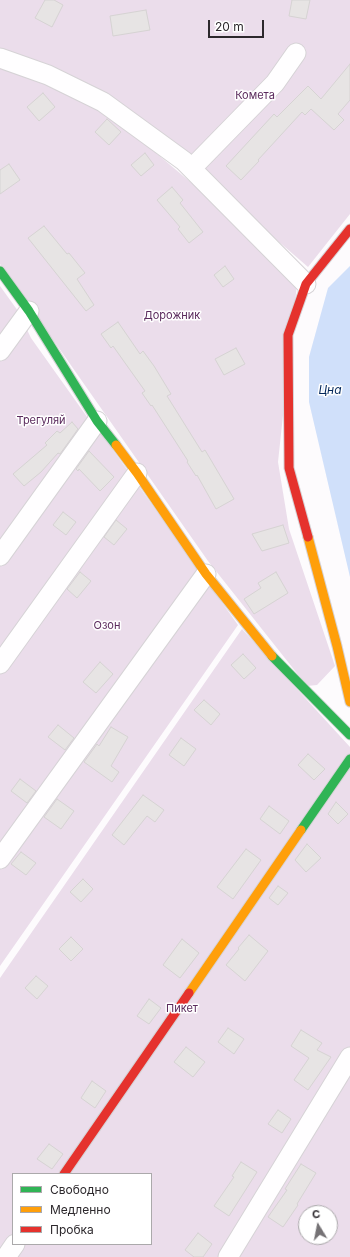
<!DOCTYPE html>
<html>
<head>
<meta charset="utf-8">
<style>
  body { margin:0 }
  #map { position:relative; width:350px; height:1257px; overflow:hidden; background:#fdfbfd; font-family:Inter,sans-serif }
  canvas { display:block }
  .legend { position:absolute; left:12px; top:1173px; width:140px; height:72px; box-sizing:border-box; background:#fff; border:1px solid #aba9ab; margin:0; padding:5px 7px; list-style:none; font-size:12px; color:#2c282c }
  .legend li { display:flex; align-items:center; gap:8px; height:20px }
  .legend b { width:20px; border:1px solid #aba9ab }
  .north { position:absolute; left:298px; top:1205px; width:40px; height:40px; box-sizing:border-box; background:#fff; border:1px solid #aba9ab; border-radius:50%; rotate:350deg; font-size:11px; font-weight:700; line-height:16px; text-align:center; color:#2c282c }
  .north::after { content:''; display:block; margin:auto; width:14px; height:18px; background:#757275; clip-path:polygon(50% 0,100% 100%,50% 72%,0 100%) }
  .scale { position:absolute; left:208px; top:20px; width:56px; height:18px; box-sizing:border-box; border:2px solid #2c282c; border-top:0; padding-left:5px; font-size:12px; line-height:14px; white-space:nowrap; color:#2c282c; -webkit-text-stroke:3px #fff; paint-order:stroke }
</style>
</head>
<body>
<div id="map">
<canvas width="350" height="1257"></canvas>
<ul class="legend">
<li><b style="height:5px;background:#30b455"></b>Свободно</li>
<li><b style="height:5px;background:#ff9f0a"></b>Медленно</li>
<li><b style="height:5px;background:#e5322d"></b>Пробка</li>
</ul>
<div class="north">С</div>
<div class="scale">20 m</div>
</div>
<script>
const ctx = document.querySelector('canvas').getContext('2d');
ctx.lineJoin = 'round';
function fillPath(path, color) { ctx.fillStyle = color; ctx.fill(path, 'evenodd'); }
const toPath = rows => new Path2D(rows.map(r => 'M' + r).join(''));
function strokePath(path, color, width, dash) { ctx.strokeStyle = color; ctx.lineWidth = width; ctx.lineCap = dash ? 'butt' : 'round'; ctx.setLineDash(dash || []); ctx.stroke(path); }
function write(font, color, halo, rows, align = 'center') {
  ctx.font = font + ' Inter,sans-serif'; ctx.lineWidth = 3; ctx.setLineDash([]); ctx.textBaseline = 'middle'; ctx.strokeStyle = halo; ctx.fillStyle = color; for (const [text, x, y, turn = 0] of rows) {
    ctx.save(); ctx.translate(x, y); ctx.rotate((+turn || 0) * Math.PI / 180); ctx.textAlign = isNaN(turn) ? turn : align; if (halo) ctx.strokeText(text, 0, 0); ctx.fillText(text, 0, 0); ctx.restore();
  }
}
fillPath(toPath([
  [0,0,350,0,350,214,308,267,108,94,0,50],
  [0,60,104,109,201,191,297,284,278,462,289,529,335,666,317,685,307,686,208,561,0,264],
  [0,286,18,311,31,338,90,421,0,547],
  [98,429,238,625,0,966,0,559],
  [242,629,350,747,350,1257,0,1257,0,978],
  [13,1174,151,1174,151,1244,13,1244],
  [306,1213,330,1213,330,1237,306,1237]
]), '#ebddeb');
fillPath(toPath([
  [350,266,350,577,309,402,309,357,328,288]
]), '#d0e0fa');
const building = toPath([
  [45,0,54,0,63,5,52,27,35,18,45,0],
  [292,0,310,0,306,19,289,16,292,0],
  [146,10,150,30,113,36,110,16,146,10],
  [350,64,350,100,338,114,344,120,334,130,311,109,305,115,302,112,258,160,259,161,241,180,226,166,274,114,277,117,308,86,321,99,350,64],
  [43,93,55,107,39,121,27,107,43,93],
  [107,119,121,132,109,145,95,132,107,119],
  [145,153,154,165,141,176,131,165,145,153],
  [9,164,20,180,0,194,0,170,9,164],
  [172,187,183,200,180,203,203,232,189,243,178,229,180,227,157,200,172,187],
  [44,226,67,254,69,253,85,273,77,279,94,305,86,311,28,238,44,226],
  [225,266,234,279,223,287,214,275,225,266],
  [118,322,140,354,143,351,154,366,171,394,167,396,202,452,205,450,234,499,216,509,197,475,196,476,187,462,188,461,152,405,151,406,142,393,145,391,113,346,111,348,101,334,118,322],
  [236,348,245,364,224,375,215,359,236,348],
  [72,422,78,429,60,454,58,453,41,472,24,486,13,474,47,445,45,443,57,431,60,433,72,422],
  [89,451,114,477,100,491,79,469,78,471,76,469,89,451],
  [63,512,76,522,66,535,53,525,63,512],
  [116,520,127,529,114,545,104,537,116,520],
  [283,525,289,543,262,551,252,534,283,525],
  [80,572,91,581,77,598,67,589,80,572],
  [276,572,288,593,254,614,244,599,261,588,258,583,276,572],
  [243,654,256,668,244,679,231,665,243,654],
  [100,662,113,674,96,693,83,682,100,662],
  [204,700,220,714,211,725,194,710,204,700],
  [58,725,74,738,65,750,48,737,58,725],
  [111,727,128,737,111,766,119,772,112,782,84,762,97,744,99,746,111,727],
  [181,738,196,749,184,766,169,755,181,738],
  [308,754,325,769,314,780,298,765,308,754],
  [20,779,36,791,27,803,11,791,20,779],
  [143,795,164,810,155,822,147,816,124,845,112,835,143,795],
  [57,799,74,811,61,829,44,817,57,799],
  [336,802,348,814,338,824,328,814,336,802],
  [269,806,289,821,280,834,260,819,269,806],
  [307,844,321,858,306,872,295,860,307,844],
  [246,849,261,860,233,899,217,887,246,849],
  [21,852,36,863,26,875,11,864,21,852],
  [83,879,93,889,81,902,70,892,83,879],
  [278,886,288,893,278,905,269,898,278,886],
  [249,935,268,951,245,981,226,965,239,949,238,948,249,935],
  [71,937,83,949,71,961,59,949,71,937],
  [182,939,199,953,180,978,163,965,182,939],
  [36,976,48,986,37,999,25,988,36,976],
  [149,999,161,1008,149,1024,137,1016,149,999],
  [228,1028,244,1039,234,1054,218,1042,228,1028],
  [301,1030,322,1043,317,1050,331,1057,308,1090,294,1080,309,1058,291,1046,301,1030],
  [186,1047,205,1062,193,1077,174,1062,186,1047],
  [92,1081,106,1091,95,1108,81,1098,92,1081],
  [278,1110,291,1119,282,1133,268,1124,278,1110],
  [49,1144,63,1154,52,1169,37,1159,49,1144],
  [241,1162,257,1172,229,1216,214,1206,234,1177,232,1176,241,1162],
  [301,1164,316,1173,297,1204,298,1205,283,1227,268,1217,287,1190,285,1189,301,1164],
  [198,1233,212,1244,203,1257,194,1257,185,1250,198,1233]
]);
fillPath(building, '#e7e4e4');
strokePath(building, '#d6d3d3', 1);
const street = toPath([
  [0,58,48,75,103,102,184,161,306,284],
  [192,168,275,83,296,53],
  [0,351,29,311],
  [0,556,97,421],
  [0,664,137,473],
  [0,859,206,574],
  [6,1257,15,1244],
  [228,1257,350,1057]
]);
const fast = toPath([
  [0,271,29,311,97,421,116,445],
  [272,656,350,735],
  [301,830,350,759]
]);
const slow = toPath([
  [116,445,137,473,206,574,272,656],
  [308,537,337,646,350,702],
  [189,993,301,830]
]);
const jam = toPath([
  [308,537,289,468,288,335,306,284,350,229],
  [64,1174,189,993]
]);
strokePath(street, '#d6d3d6', 21);
strokePath(fast, '#d6d3d6', 11);
strokePath(slow, '#d6d3d6', 11);
strokePath(jam, '#d6d3d6', 11);
strokePath(street, '#fffeff', 19);
strokePath(fast, '#30b455', 9);
strokePath(slow, '#ff9f0a', 9);
strokePath(jam, '#e5322d', 9);
write('11px', '#5b2b5d', '#fff', [
  ["Комета",255,96],
  ["Дорожник",172,316],
  ["Трегуляй",41,421],
  ["Озон",107,626],
  ["Пикет",182,1009]
]);
write('italic 12px', '#02275a', '#fff', [
  ["Цна",330,390]
]);
</script>
</body>
</html>
